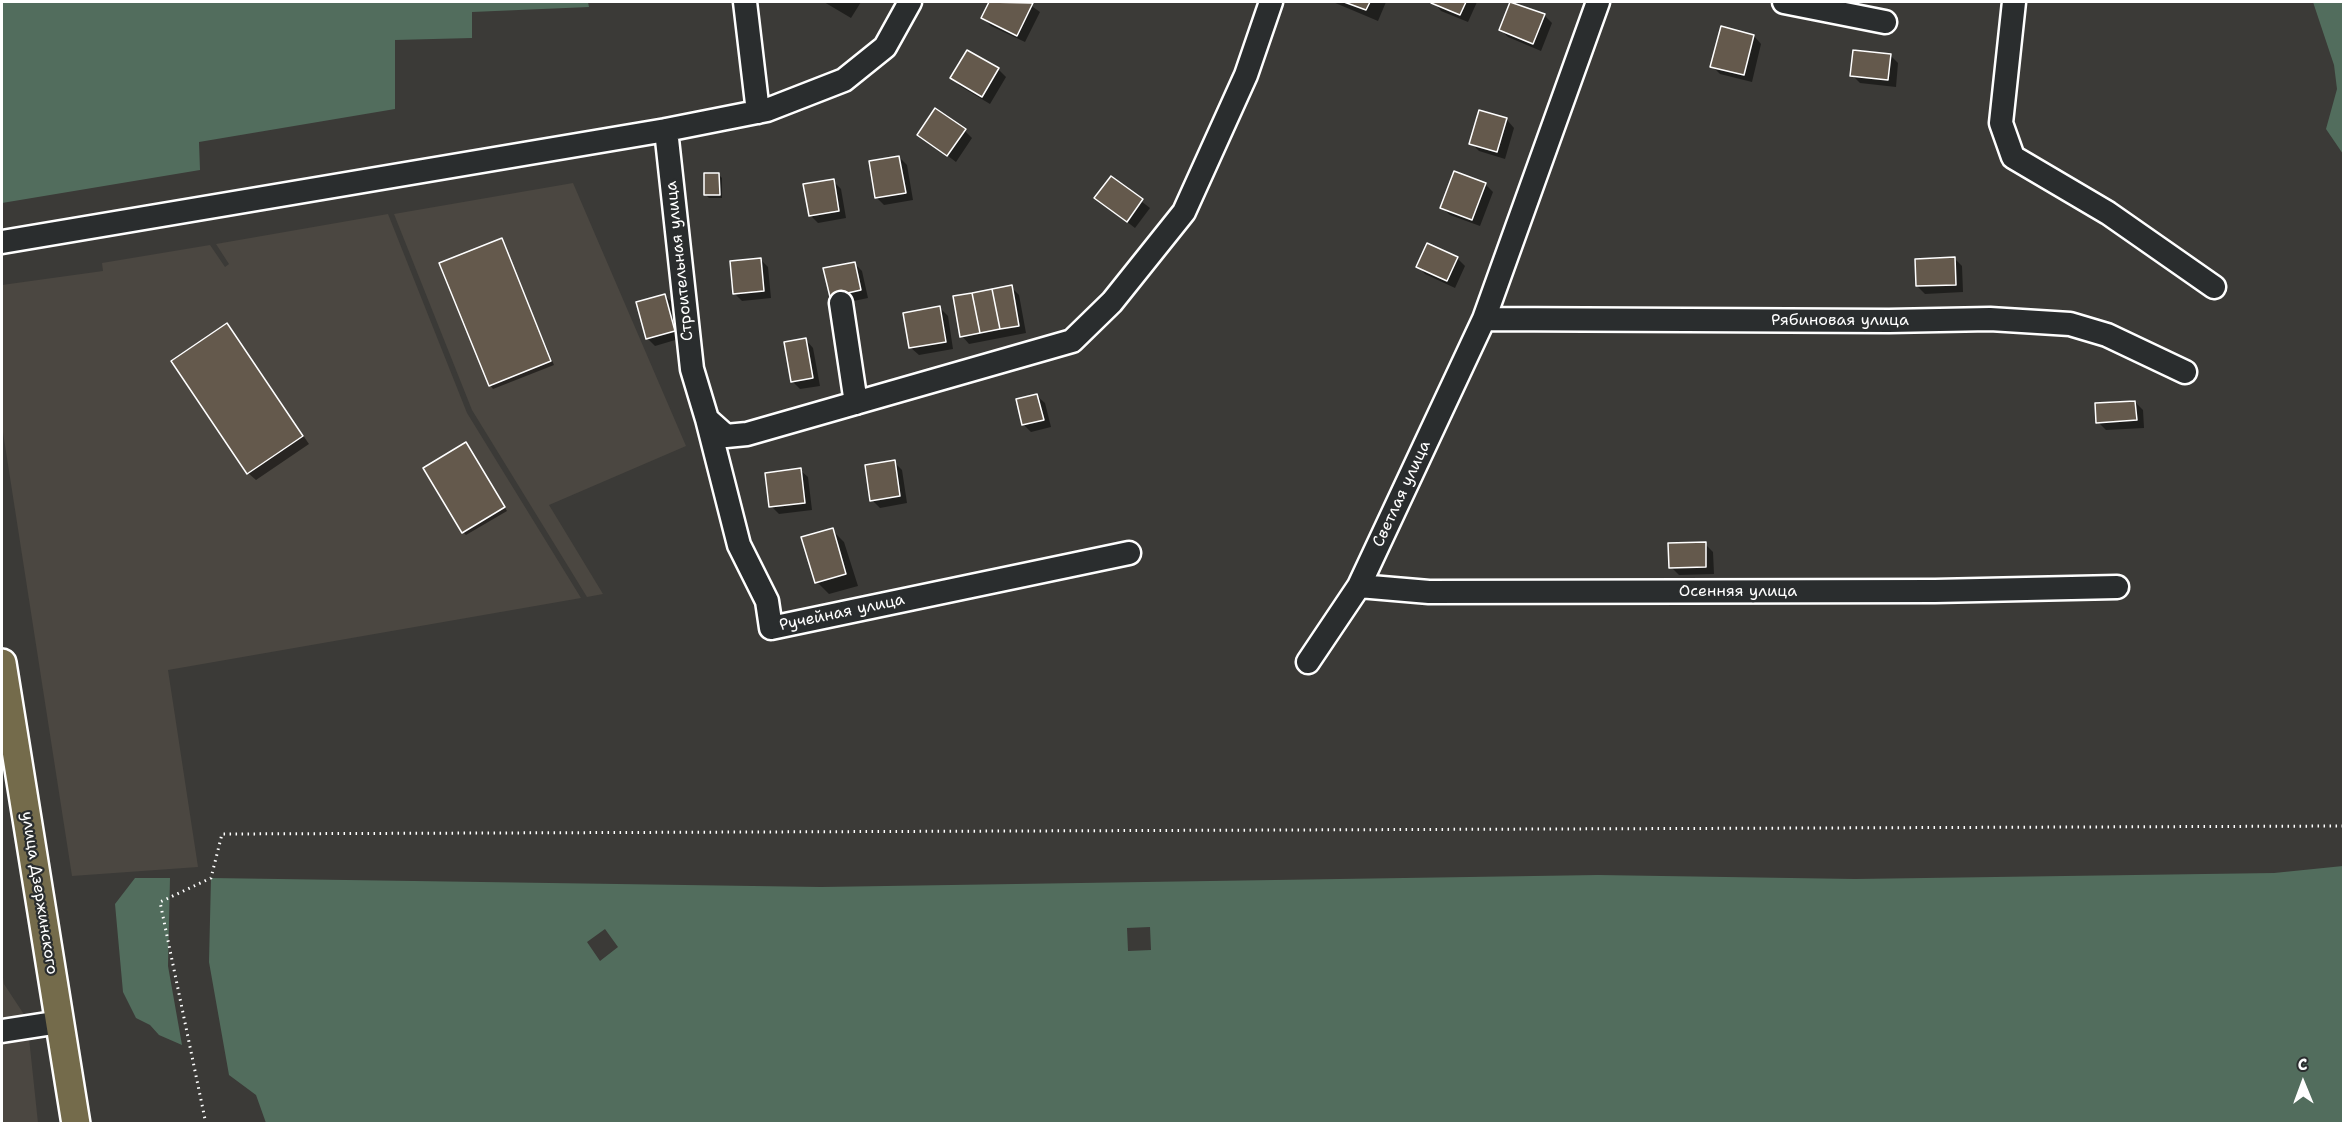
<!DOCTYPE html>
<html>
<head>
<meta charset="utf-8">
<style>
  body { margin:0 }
  #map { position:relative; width:2345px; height:1125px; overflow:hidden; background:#3b3a37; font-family:"Shantell Sans",sans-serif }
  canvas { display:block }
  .frame { position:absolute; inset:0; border:3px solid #fff; pointer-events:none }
  .north { position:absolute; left:2273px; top:1053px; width:60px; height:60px; -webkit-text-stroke:4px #2a2d2e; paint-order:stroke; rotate:359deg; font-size:16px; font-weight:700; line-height:24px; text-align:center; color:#fff }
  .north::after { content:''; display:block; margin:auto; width:21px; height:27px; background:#fff; clip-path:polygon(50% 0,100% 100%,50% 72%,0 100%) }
</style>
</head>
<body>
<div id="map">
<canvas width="2345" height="1125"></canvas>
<div class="frame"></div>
<div class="north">С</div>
</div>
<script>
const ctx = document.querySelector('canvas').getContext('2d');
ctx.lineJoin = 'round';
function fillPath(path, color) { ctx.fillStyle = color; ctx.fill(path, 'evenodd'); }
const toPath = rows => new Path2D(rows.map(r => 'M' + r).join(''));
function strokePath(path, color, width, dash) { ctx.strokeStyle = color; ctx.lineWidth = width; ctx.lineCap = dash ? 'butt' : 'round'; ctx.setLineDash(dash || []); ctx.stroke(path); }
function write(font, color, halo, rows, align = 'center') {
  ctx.font = font + ' "Shantell Sans",sans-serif'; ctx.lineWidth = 4.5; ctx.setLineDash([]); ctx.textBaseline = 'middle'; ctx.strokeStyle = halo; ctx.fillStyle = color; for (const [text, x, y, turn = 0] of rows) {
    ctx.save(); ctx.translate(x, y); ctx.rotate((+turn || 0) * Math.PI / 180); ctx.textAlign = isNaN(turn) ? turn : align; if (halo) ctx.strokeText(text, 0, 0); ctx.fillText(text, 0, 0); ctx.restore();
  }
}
fillPath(toPath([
  [573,183,686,446,549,505,603,594,587,597,472,410,394,214],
  [388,214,467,413,581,598,168,670,198,867,72,876,2,426,2,285,103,271,102,263,210,245,225,267,229,264,216,244],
  [2,971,4,984,27,1019,38,1123,2,1123]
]), '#4b4741');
fillPath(toPath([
  [2,2,588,2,589,7,472,12,472,38,395,40,395,109,199,142,200,170,2,203],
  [2313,2,2343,2,2343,154,2326,129,2337,89,2334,65],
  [2343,866,2343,1124,266,1123,256,1095,229,1075,209,962,211,878,821,887,1598,875,1855,879,2274,873],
  [1150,927,1151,950,1128,951,1127,928],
  [605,929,618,947,600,961,587,942],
  [135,878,170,878,168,966,182,1045,159,1035,150,1025,136,1018,123,992,115,904]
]), '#526d5d');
fillPath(toPath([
  [824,2,861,2,851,18],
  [991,2,1026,2,1040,12,1025,42,991,26,983,18],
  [1333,2,1386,2,1378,21],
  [1434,2,1477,2,1468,22,1441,11],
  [1512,2,1544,15,1552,23,1541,51,1508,37,1501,30],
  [1754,36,1761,44,1752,82,1720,74,1712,66],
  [1890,55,1898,63,1896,87,1860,83,1852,75],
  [998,69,1006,77,990,104,960,86,952,78],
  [1480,112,1507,120,1514,128,1505,159,1479,151,1471,143],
  [965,131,972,138,956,162,919,134],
  [899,157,907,165,913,200,884,205,876,197],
  [718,174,722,178,722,198,709,198,706,195],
  [1111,178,1150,208,1135,228,1096,198],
  [833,181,841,189,846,218,818,223,810,215],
  [1485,184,1493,192,1480,226,1450,215,1442,208],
  [501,239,554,365,493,389,490,385],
  [1457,258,1465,266,1455,288,1425,274,1418,266],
  [1954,258,1962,266,1963,292,1925,294,1917,286],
  [760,259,768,267,771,298,742,301,734,293],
  [854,263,862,271,868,298,839,304,831,296],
  [1011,287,1019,295,1026,333,969,344,962,336],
  [665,296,673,303,682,338,655,346,647,338],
  [940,308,948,316,953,349,919,355,911,348],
  [227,325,309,444,256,480,248,473],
  [806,340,813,348,820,386,800,389,792,381],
  [1037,396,1045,403,1051,427,1031,432,1024,425,1017,401],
  [2135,402,2143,410,2144,428,2106,430,2098,422],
  [469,448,507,511,466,535,463,532],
  [894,462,902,470,907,503,880,508,872,500],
  [800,470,808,477,812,510,779,514,771,506],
  [832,530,844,542,858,586,829,594,817,582],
  [1705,544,1713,552,1714,574,1679,575,1671,567]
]), '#0007');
const building = toPath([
  [989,2,1033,3,1017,36,981,18,989,2],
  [1344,2,1370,2,1366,10,1344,2],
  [1432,2,1466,2,1460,15,1431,3,1432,2],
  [1510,2,1545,14,1533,44,1499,30,1510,2],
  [1721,26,1754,35,1744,75,1710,67,1721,26],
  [967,50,999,68,982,97,950,78,967,50],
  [1853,50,1891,54,1888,80,1850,76,1853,50],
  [935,108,966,129,947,156,917,135,935,108],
  [1479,110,1507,118,1497,152,1469,144,1479,110],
  [899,156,906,193,875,198,869,161,899,156],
  [1454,171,1486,183,1472,220,1440,208,1454,171],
  [704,173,719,173,720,195,704,195,704,173],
  [1111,176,1143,199,1127,222,1094,198,1111,176],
  [834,179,839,211,809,216,803,184,834,179],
  [502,238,551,361,489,386,439,263,502,238],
  [1427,243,1458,257,1447,281,1416,267,1427,243],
  [1955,257,1956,285,1916,286,1915,259,1955,257],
  [761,258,764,291,733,294,730,261,761,258],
  [855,262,861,290,830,297,823,268,855,262],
  [1012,285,1019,326,1000,329,992,289,1012,285],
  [992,289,1000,329,980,333,972,293,992,289],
  [972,293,980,333,960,337,953,296,972,293],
  [665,294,675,331,646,339,636,302,665,294],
  [940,306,946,342,909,348,903,313,940,306],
  [227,323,303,436,247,474,171,361,227,323],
  [806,338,813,378,791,382,784,342,806,338],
  [1037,394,1044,420,1022,425,1016,399,1037,394],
  [2135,401,2137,420,2096,423,2095,403,2135,401],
  [466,442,505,507,462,533,423,468,466,442],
  [895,460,900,496,870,501,865,465,895,460],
  [801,468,805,503,769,507,765,473,801,468],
  [833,528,846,574,815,583,801,537,833,528],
  [1706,542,1706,567,1669,568,1668,543,1706,542]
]);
fillPath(building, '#64594c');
strokePath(building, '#fff', 1.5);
const minor = toPath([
  [745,2,758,112],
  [1784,2,1885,22],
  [2014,2,2001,123,2013,157,2108,213,2214,287],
  [666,130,692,369,707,419,726,436,747,434,1072,341,1112,302,1184,212,1246,75,1271,2],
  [2,242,666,130,767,110,844,80,885,47,910,2],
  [841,303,856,403],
  [1484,319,1889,321,1990,319,2070,324,2107,335,2185,372],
  [707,419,739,545,767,601,771,628,1129,553],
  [1359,586,1429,592,1935,591,2117,587],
  [1308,662,1359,586,1484,319,1598,2],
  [2,1031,60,1022]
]);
const major = toPath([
  [2,663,76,1124]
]);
strokePath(minor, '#fff', 27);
strokePath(major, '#fff', 32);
strokePath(toPath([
  [206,1124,160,902,211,878,222,834,2344,826]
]), '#fff', 3, [1.5, 4.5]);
strokePath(minor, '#2a2d2e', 22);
strokePath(major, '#746b4b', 27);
write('16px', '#fff', '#2a2d2e', [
  ["Строительная улица",680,261,-96],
  ["Рябиновая улица",1840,321],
  ["Светлая улица",1402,494,-65],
  ["Осенняя улица",1738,592],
  ["Ручейная улица",842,613,-12],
  ["улица Дзержинского",39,893,81]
]);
</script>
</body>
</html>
